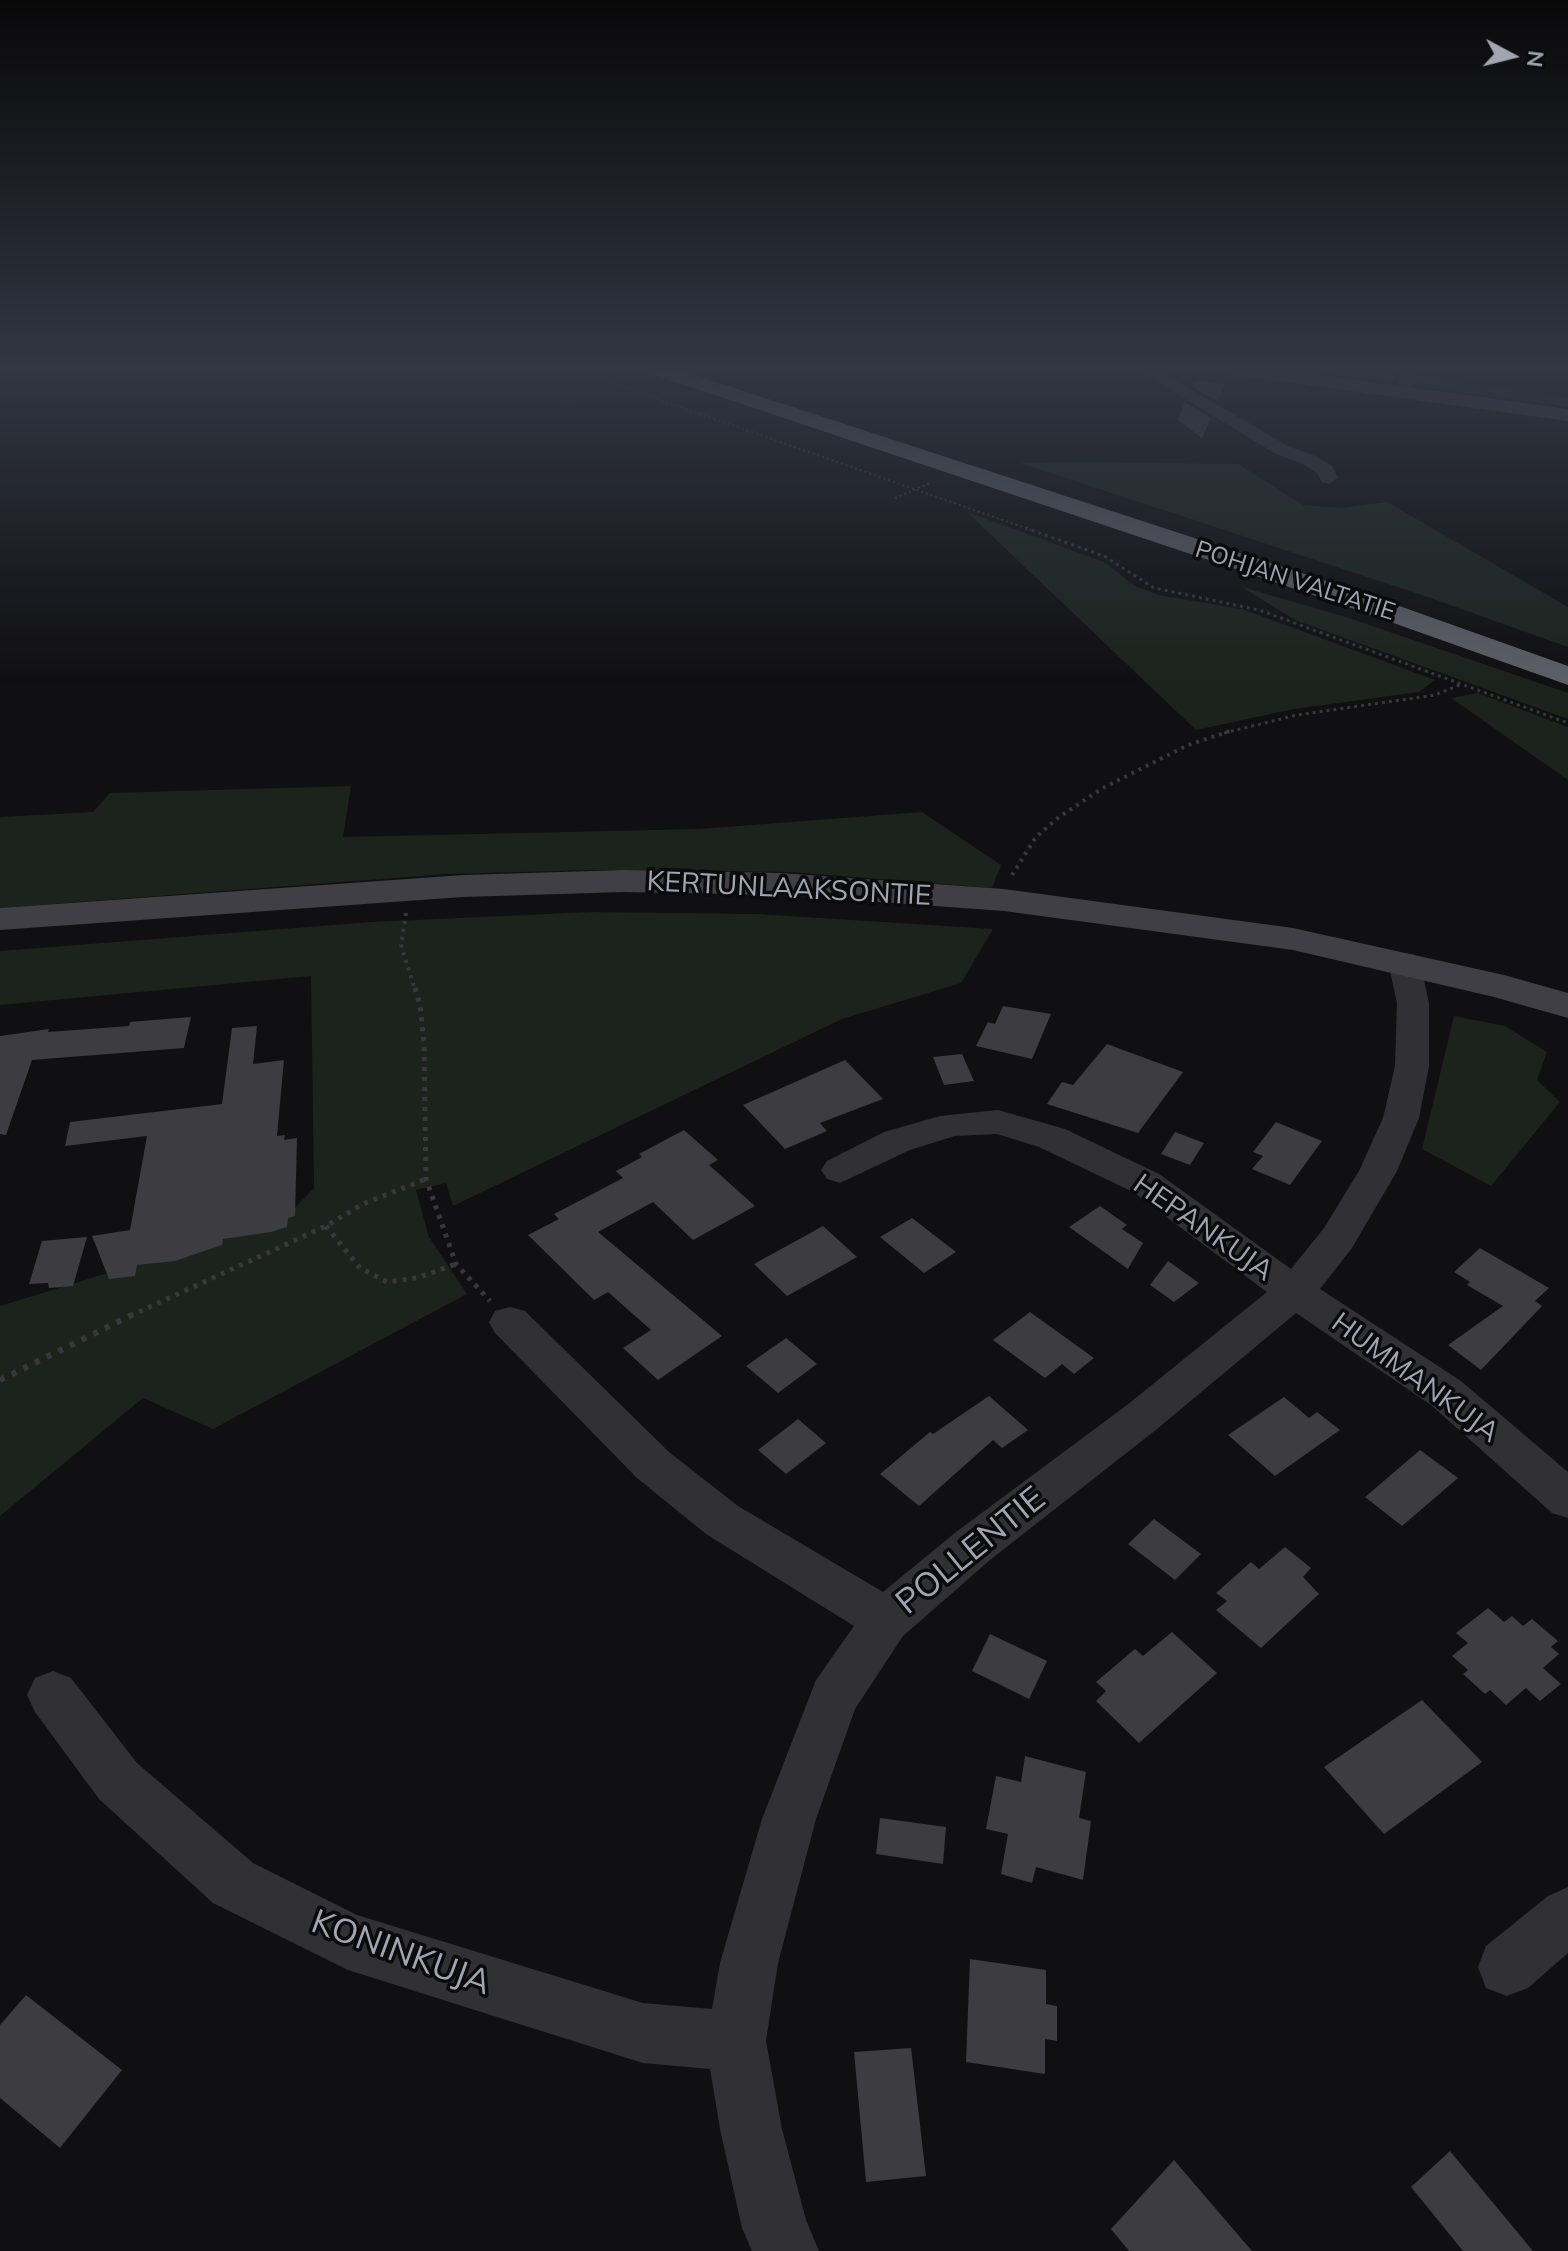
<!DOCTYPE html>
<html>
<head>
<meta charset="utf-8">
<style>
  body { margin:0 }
  #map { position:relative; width:1568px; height:2251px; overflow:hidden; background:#100f11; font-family:Mulish,sans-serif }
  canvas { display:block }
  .north { position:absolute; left:1472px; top:16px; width:80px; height:80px; -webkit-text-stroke:6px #0b0a0c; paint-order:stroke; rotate:97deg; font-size:22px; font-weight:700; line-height:32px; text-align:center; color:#a1a4b1 }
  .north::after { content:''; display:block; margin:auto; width:28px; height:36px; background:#a1a4b1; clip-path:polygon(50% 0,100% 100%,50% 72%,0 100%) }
</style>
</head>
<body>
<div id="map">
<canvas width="1568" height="2251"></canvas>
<div class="north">N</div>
</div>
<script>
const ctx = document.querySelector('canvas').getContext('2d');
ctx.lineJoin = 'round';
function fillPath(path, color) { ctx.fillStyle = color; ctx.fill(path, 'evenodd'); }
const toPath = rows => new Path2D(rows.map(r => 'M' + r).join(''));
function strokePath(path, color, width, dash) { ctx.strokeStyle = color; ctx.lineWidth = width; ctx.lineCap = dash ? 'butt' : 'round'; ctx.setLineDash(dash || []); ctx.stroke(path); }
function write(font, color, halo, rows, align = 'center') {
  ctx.font = font + ' Mulish,sans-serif'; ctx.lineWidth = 7; ctx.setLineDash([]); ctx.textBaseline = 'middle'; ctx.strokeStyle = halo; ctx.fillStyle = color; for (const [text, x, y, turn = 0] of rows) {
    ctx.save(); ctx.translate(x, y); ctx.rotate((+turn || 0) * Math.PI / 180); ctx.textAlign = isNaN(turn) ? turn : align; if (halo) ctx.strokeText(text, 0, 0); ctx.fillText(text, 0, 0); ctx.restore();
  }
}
fillPath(toPath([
  [1291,369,1401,369,1392,383],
  [1418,376,1568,398,1568,407,1412,386],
  [1082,462,1238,464,1303,505,1340,508,1387,502,1568,607,1568,647,1422,595,1020,463],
  [967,512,1104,562,1135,586,1158,595,1242,609,1435,680,1419,692,1294,709,1196,730],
  [1242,587,1349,618,1568,693,1568,719,1295,620],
  [1478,693,1568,727,1568,780,1451,698],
  [351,786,343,837,699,829,922,812,1001,865,992,888,791,872,596,870,447,874,0,908,0,817,93,812,110,793],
  [591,912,757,914,993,929,961,983,842,1019,453,1206,446,1183,416,1190,429,1237,467,1294,213,1429,143,1398,0,1516,0,1306,284,1219,314,1188,311,976,0,1005,0,951,372,922],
  [1454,1016,1505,1026,1547,1052,1537,1080,1560,1102,1491,1186,1422,1149]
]), '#1c231d');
fillPath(toPath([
  [1194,381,1225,384,1218,401,1192,387],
  [1185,402,1211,418,1202,438,1178,420],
  [1003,1006,1051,1014,1032,1059,976,1046,988,1022,995,1024],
  [191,1017,184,1048,32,1060,6,1135,0,1134,0,1036,49,1029,48,1032,129,1026,130,1022],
  [257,1026,253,1064,284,1060,277,1136,285,1135,284,1140,297,1138,295,1216,288,1218,287,1227,271,1232,223,1239,222,1245,175,1261,137,1265,135,1276,109,1279,92,1236,130,1230,147,1136,65,1146,70,1122,222,1104,232,1028],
  [1107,1044,1183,1072,1138,1133,1047,1104,1062,1082,1073,1085],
  [962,1054,974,1081,944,1085,933,1057],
  [845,1060,883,1099,820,1123,827,1131,785,1149,743,1105],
  [1276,1122,1322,1141,1290,1185,1252,1169,1263,1156,1253,1152],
  [684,1130,718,1160,709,1165,755,1206,693,1240,653,1202,598,1232,722,1336,658,1380,623,1348,651,1330,608,1292,594,1300,528,1235,559,1219,554,1214,623,1178,616,1171,642,1157,639,1154],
  [1175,1132,1204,1143,1190,1165,1161,1154],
  [1100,1206,1127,1225,1122,1229,1143,1243,1128,1269,1069,1227],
  [912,1218,956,1252,924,1273,880,1237],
  [823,1226,857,1257,787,1296,754,1264],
  [87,1237,73,1286,49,1288,48,1283,29,1284,42,1241],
  [1480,1248,1549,1288,1535,1301,1542,1306,1481,1370,1448,1345,1503,1306,1467,1285,1470,1282,1454,1272],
  [1168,1261,1199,1283,1174,1302,1150,1285],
  [1030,1312,1094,1358,1074,1374,1062,1364,1045,1378,993,1340],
  [786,1338,817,1364,778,1393,746,1366],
  [989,1396,1028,1430,1002,1448,993,1440,919,1506,880,1474,930,1432,933,1434],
  [1284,1397,1309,1418,1317,1412,1340,1430,1275,1476,1228,1435],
  [798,1419,826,1443,786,1474,758,1450],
  [1420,1450,1458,1478,1402,1526,1365,1497],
  [1154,1519,1201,1554,1175,1580,1128,1544],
  [1285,1547,1311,1568,1303,1577,1319,1594,1261,1648,1216,1610,1227,1601,1216,1593,1251,1562,1259,1569],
  [1488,1608,1504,1622,1512,1616,1523,1626,1532,1619,1558,1641,1551,1647,1559,1654,1543,1668,1561,1684,1540,1701,1526,1688,1506,1705,1490,1690,1485,1694,1463,1674,1468,1670,1452,1656,1468,1643,1456,1633],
  [1172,1632,1217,1673,1139,1743,1096,1701,1106,1691,1096,1682,1135,1649,1143,1656],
  [990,1634,1047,1661,1029,1699,972,1671],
  [1422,1700,1482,1762,1384,1834,1324,1767],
  [1025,1756,1086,1772,1079,1818,1091,1821,1083,1880,1036,1867,1032,1883,1001,1874,1008,1834,986,1829,996,1776,1021,1782],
  [880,1818,946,1827,943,1864,876,1854],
  [970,1959,1046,1970,1046,2004,1057,2006,1057,2041,1045,2039,1045,2074,966,2062],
  [26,1995,122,2070,60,2148,0,2098,0,2025],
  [911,2048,926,2176,866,2182,854,2052],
  [1450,2151,1533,2251,1463,2251,1411,2187],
  [1174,2160,1252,2251,1129,2251,1111,2229]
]), '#3c3c41');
strokePath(toPath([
  [572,369,1031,530],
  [567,401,585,374],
  [895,498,930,483]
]), '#37373c', 2, [2, 3]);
strokePath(toPath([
  [1025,528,1104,556,1154,588,1259,610,1568,723],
  [1224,733,1297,715,1435,695,1462,684]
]), '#37373c', 3, [3, 4]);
strokePath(toPath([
  [1012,875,1036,837,1059,817,1103,788,1188,745,1230,731],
  [406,913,401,945,415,990]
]), '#37373c', 4, [3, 5]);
strokePath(toPath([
  [415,988,420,1005,424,1044,426,1179,456,1264,490,1301],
  [326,1226,360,1268,387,1282,417,1278,456,1264],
  [130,1316,326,1226,363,1204,426,1179]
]), '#37373c', 5, [4, 6]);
strokePath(toPath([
  [0,1380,134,1314]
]), '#37373c', 6, [5, 8]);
fillPath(toPath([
  [1136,369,1156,369,1288,446,1315,456,1332,466,1338,478,1329,484,1322,482,1317,473,1303,464,1276,454,1136,369],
  [1407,369,1423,369,1405,396,1393,396,1391,392,1407,369],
  [1404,953,1415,955,1420,962,1429,1003,1429,1066,1419,1118,1397,1171,1352,1248,1320,1289,1461,1381,1568,1472,1568,1518,1552,1513,1431,1405,1296,1313,1157,1429,990,1560,903,1636,855,1709,816,1819,778,1963,766,2041,782,2129,806,2220,819,2251,752,2251,742,2228,720,2129,710,2069,643,2063,348,1970,213,1903,99,1799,35,1712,27,1695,35,1678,53,1671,71,1678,137,1763,253,1863,357,1915,643,2003,712,2009,720,1963,762,1819,816,1680,854,1626,706,1534,637,1478,495,1333,489,1322,495,1311,510,1307,525,1311,669,1452,738,1506,883,1592,956,1532,1127,1405,1267,1292,1133,1192,1039,1147,997,1134,955,1136,910,1150,840,1183,827,1179,821,1170,827,1161,884,1132,940,1116,998,1110,1065,1129,1159,1174,1291,1269,1324,1228,1359,1171,1383,1118,1395,1066,1397,1003,1388,962,1393,955,1404,953],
  [1568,1887,1568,1953,1528,1988,1507,1996,1486,1988,1478,1967,1486,1946,1548,1896,1568,1887]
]), '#313135');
fillPath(toPath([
  [1225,369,1279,369,1568,409,1568,421,1235,375,1225,369],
  [624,870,780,873,1004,889,1293,928,1504,975,1568,993,1568,1018,1494,997,1293,950,1004,911,780,895,624,892,463,897,0,930,0,908,463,875,624,870]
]), '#3f3f45');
fillPath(toPath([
  [646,369,676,369,1360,592,1568,666,1568,685,1340,604,649,373,646,369]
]), '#5d5e66');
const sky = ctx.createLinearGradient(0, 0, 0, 684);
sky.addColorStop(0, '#090809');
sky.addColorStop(0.54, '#313743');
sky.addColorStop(1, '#31374300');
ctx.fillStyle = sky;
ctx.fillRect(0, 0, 1568, 684);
write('24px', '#a1a4b1', '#0b0a0c', [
  ["POHJAN VALTATIE",1295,581,18]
]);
write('28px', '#a1a4b1', '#0b0a0c', [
  ["KERTUNLAAKSONTIE",789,889,3],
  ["HEPANKUJA",1203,1228,35],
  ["HUMMANKUJA",1415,1378,36]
]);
write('34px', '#a1a4b1', '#0b0a0c', [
  ["POLLENTIE",971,1551,-39],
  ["KONINKUJA",401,1953,20]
]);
</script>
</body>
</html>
